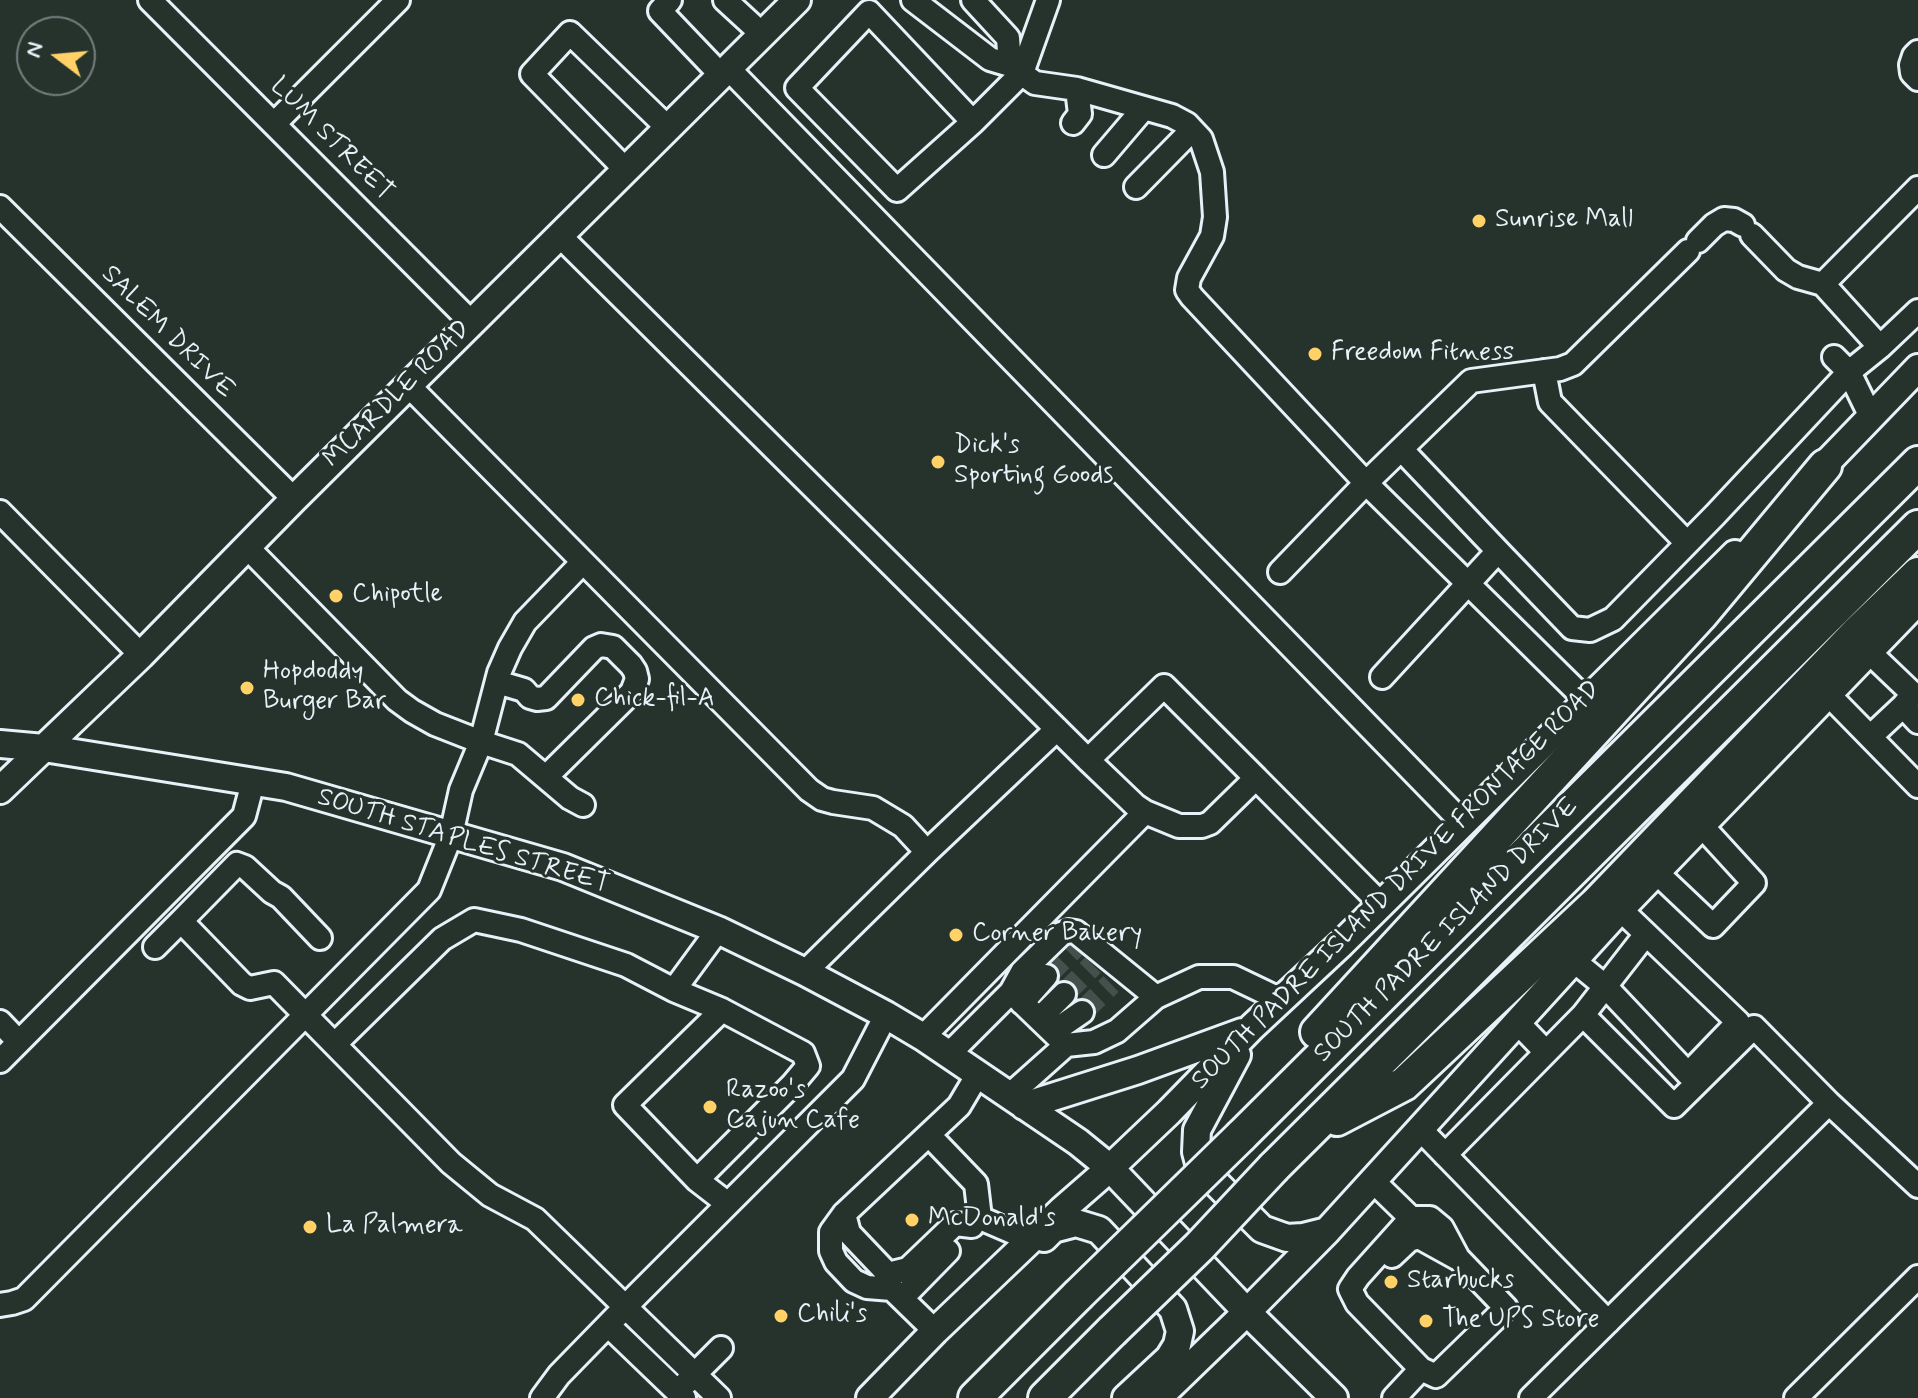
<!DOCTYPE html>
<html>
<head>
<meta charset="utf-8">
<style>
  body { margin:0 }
  #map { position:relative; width:1918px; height:1398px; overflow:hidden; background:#26332d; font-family:Mynerve,sans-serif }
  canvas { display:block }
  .north { position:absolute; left:16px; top:16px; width:80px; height:80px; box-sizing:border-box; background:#26332d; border:2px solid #747f7e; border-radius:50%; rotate:286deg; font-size:22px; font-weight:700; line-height:32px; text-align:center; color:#e8f1f8 }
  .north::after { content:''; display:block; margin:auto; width:28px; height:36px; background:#ffd166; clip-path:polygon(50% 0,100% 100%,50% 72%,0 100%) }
</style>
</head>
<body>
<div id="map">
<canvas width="1918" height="1398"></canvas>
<div class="north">N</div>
</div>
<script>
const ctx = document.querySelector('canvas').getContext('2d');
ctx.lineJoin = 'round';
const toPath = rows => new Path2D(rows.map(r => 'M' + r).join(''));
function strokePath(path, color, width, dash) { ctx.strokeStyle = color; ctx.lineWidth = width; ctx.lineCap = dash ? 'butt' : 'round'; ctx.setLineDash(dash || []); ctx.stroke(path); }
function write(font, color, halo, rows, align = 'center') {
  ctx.font = font + ' Mynerve,sans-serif'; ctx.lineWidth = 6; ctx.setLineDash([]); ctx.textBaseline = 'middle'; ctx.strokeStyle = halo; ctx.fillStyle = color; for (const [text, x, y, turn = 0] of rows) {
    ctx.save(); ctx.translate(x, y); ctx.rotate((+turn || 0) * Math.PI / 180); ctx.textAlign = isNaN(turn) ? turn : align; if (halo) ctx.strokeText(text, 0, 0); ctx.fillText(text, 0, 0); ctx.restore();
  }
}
strokePath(toPath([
  [1046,976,1075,947],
  [1064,994,1093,965],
  [1082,1012,1111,984]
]), '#43504b', 22, [22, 11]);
const minor = toPath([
  [150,0,471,322],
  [670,0,660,11,721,75],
  [725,0,762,34],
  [913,0,990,59,1010,65,1035,83,1077,89,1172,116,1187,124,1201,139,1212,172,1215,217,1212,236,1189,278,1187,290,1192,297,1366,483,1586,700],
  [973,0,1008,38,1010,65],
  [1918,52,1914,56,1911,65,1912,73,1918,79],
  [728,68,1463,823],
  [973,122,869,12,797,88,897,190,973,122,1022,73,1048,0],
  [275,123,398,0],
  [1073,123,1080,114,1077,89],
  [1104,155,1144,108],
  [625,169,532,74,570,33,668,128],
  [1136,187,1192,130],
  [0,207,294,499],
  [559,235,1088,760,1136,806,1145,812,1179,826,1202,826,1210,823,1256,778,1381,904],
  [1752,235,1786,270,1798,277,1823,284,1880,347,1918,311],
  [1698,241,1714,225,1724,219,1734,220,1743,225],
  [1823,284,1918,188],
  [1834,357,1849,372,1871,417],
  [1544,371,1550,402,1687,543],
  [408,385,809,790,822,799,833,802,873,808,903,826,927,852],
  [1401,449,1498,551],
  [0,512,141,655],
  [247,547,397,700,412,711,435,724,481,742,518,754,570,798,583,805],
  [1280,572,1366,483,1471,381,1560,369,1573,364,1688,251],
  [1869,652,1913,694,1903,706],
  [1382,677,1498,551,1572,628,1590,630,1613,619,1715,515,1849,372,1880,347],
  [497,682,524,690,530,697,537,699,546,698,594,648,601,645,613,647,631,665,635,671,637,679,632,692,546,777],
  [1828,694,1918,786],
  [1870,737,1903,706,1918,722],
  [1088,760,1164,686,1256,778],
  [1656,872,1713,926,1754,883,1701,825],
  [181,921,237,864,245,867,272,892,281,897,320,938],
  [155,947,181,921,242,984,250,988,274,983,451,1163,490,1195,535,1219,719,1398],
  [1573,960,1606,987,1688,1074,1738,1022,1620,909],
  [805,972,927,852,1057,729],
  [674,990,718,930],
  [1022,1003,1046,976],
  [1583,1015,1674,1106,1754,1027,1829,1103,1918,1186],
  [1039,1019,1064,994],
  [0,1022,19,1042],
  [1517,1022,1546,1052],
  [1053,1032,1082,1012],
  [923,1037,1145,812],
  [335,1044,442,939,474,920,521,930,626,965,674,990,722,1010,803,1053,808,1066,792,1085,697,1180,728,1204],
  [1066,1045,1094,1042,1117,1031,1156,997],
  [949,1054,1011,992,1022,972,1061,934,1069,931,1076,932,1156,997,1199,977,1233,977,1281,1000],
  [0,1061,244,816,253,782],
  [1010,1095,1066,1045,1011,992],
  [1420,1129,1608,1322],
  [929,1135,976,1184,980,1218,1031,1240],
  [1445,1155,1583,1015,1646,934],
  [697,1180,625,1105,722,1010],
  [1373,1181,1411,1218],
  [844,1214,849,1233,888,1274,908,1269,955,1224,972,1226],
  [1411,1218,1430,1218,1442,1228,1458,1258,1506,1308,1436,1376,1421,1369,1357,1303,1350,1289,1358,1277,1411,1218],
  [1392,1256,1409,1240,1419,1237,1457,1258],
  [902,1298,948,1251],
  [0,1305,12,1303,24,1299,429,890,451,835,461,790,481,742,499,673,510,648,525,622,583,562],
  [608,1325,684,1398],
  [935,1331,892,1289,867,1287,854,1281,836,1262,831,1251,831,1232,844,1214,959,1106,978,1074],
  [686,1383,721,1348],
  [542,1398,559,1375,637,1295,853,1079,886,1015],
  [1394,1398,1421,1369],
  [1531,1398,1829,1103],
  [1796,1398,1918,1277]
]);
const major = toPath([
  [1811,479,1918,368],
  [0,744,44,748,286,787,563,867,718,930,805,972,886,1015,923,1037,1078,1142,1110,1168,1247,1312,1334,1398],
  [0,790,141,655,294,499,797,0],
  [1237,1055,1197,1130,1196,1152,1200,1167,1262,1229,1287,1238,1303,1237,1327,1231],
  [1024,1106,1138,1070,1242,1032],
  [1044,1238,1053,1229,1076,1223,1099,1230,1173,1309,1180,1331,1177,1345,1169,1358,1126,1398],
  [870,1398,935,1331,1063,1209,1110,1168,1169,1112,1252,1027,1341,944,1735,554],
  [1158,1398,1247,1312,1327,1231,1615,915,1918,601]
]);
const highway = toPath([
  [1317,1032,1700,616,1825,466],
  [1337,1119,1404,1084,1596,904,1856,634,1918,574],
  [1241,1136,1918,463],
  [1274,1167,1918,527],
  [975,1398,1078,1295],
  [1045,1398,1112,1331]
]);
strokePath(minor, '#e8f1f8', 28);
strokePath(major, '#e8f1f8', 32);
strokePath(highway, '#e8f1f8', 38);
strokePath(minor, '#26332d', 22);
strokePath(major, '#26332d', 26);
strokePath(highway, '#26332d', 32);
const highwayBridge = toPath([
  [1078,1295,1241,1136],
  [1112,1331,1199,1247,1274,1167]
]);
strokePath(highwayBridge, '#e8f1f8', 38, []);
strokePath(highwayBridge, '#26332d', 32);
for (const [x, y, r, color] of [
  [1479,221,8,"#ffd166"],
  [1315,354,8,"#ffd166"],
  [938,462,8,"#ffd166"],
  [336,596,8,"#ffd166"],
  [247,688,8,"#ffd166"],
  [578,700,8,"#ffd166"],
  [956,935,8,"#ffd166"],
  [710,1107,8,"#ffd166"],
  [912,1220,8,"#ffd166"],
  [310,1227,8,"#ffd166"],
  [1391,1282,8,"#ffd166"],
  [781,1316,8,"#ffd166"],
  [1426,1321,8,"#ffd166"]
]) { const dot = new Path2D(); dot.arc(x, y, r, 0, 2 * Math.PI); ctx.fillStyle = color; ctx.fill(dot); strokePath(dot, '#26332d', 3); }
write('26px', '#e8f1f8', '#26332d', [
  ["LUM STREET",331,140,45],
  ["SALEM DRIVE",167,333,45],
  ["MCARDLE ROAD",398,395,-45],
  ["SOUTH STAPLES STREET",463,842,17],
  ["SOUTH PADRE ISLAND DRIVE FRONTAGE ROAD",1397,886,-45],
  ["SOUTH PADRE ISLAND DRIVE",1447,931,-45]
]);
write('26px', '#e8f1f8', '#26332d', [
  ["Sunrise Mall",1495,221],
  ["Freedom Fitness",1331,354],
  ["Dick's",954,447],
  ["Sporting Goods",954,477],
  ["Chipotle",352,596],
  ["Hopdoddy",263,673],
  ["Burger Bar",263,703],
  ["Chick-fil-A",594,700],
  ["Corner Bakery",972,935],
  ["Razoo's",726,1092],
  ["Cajun Cafe",726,1122],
  ["McDonald's",928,1220],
  ["La Palmera",326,1227],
  ["Starbucks",1407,1282],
  ["Chili's",797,1316],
  ["The UPS Store",1442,1321]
], 'left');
</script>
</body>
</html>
